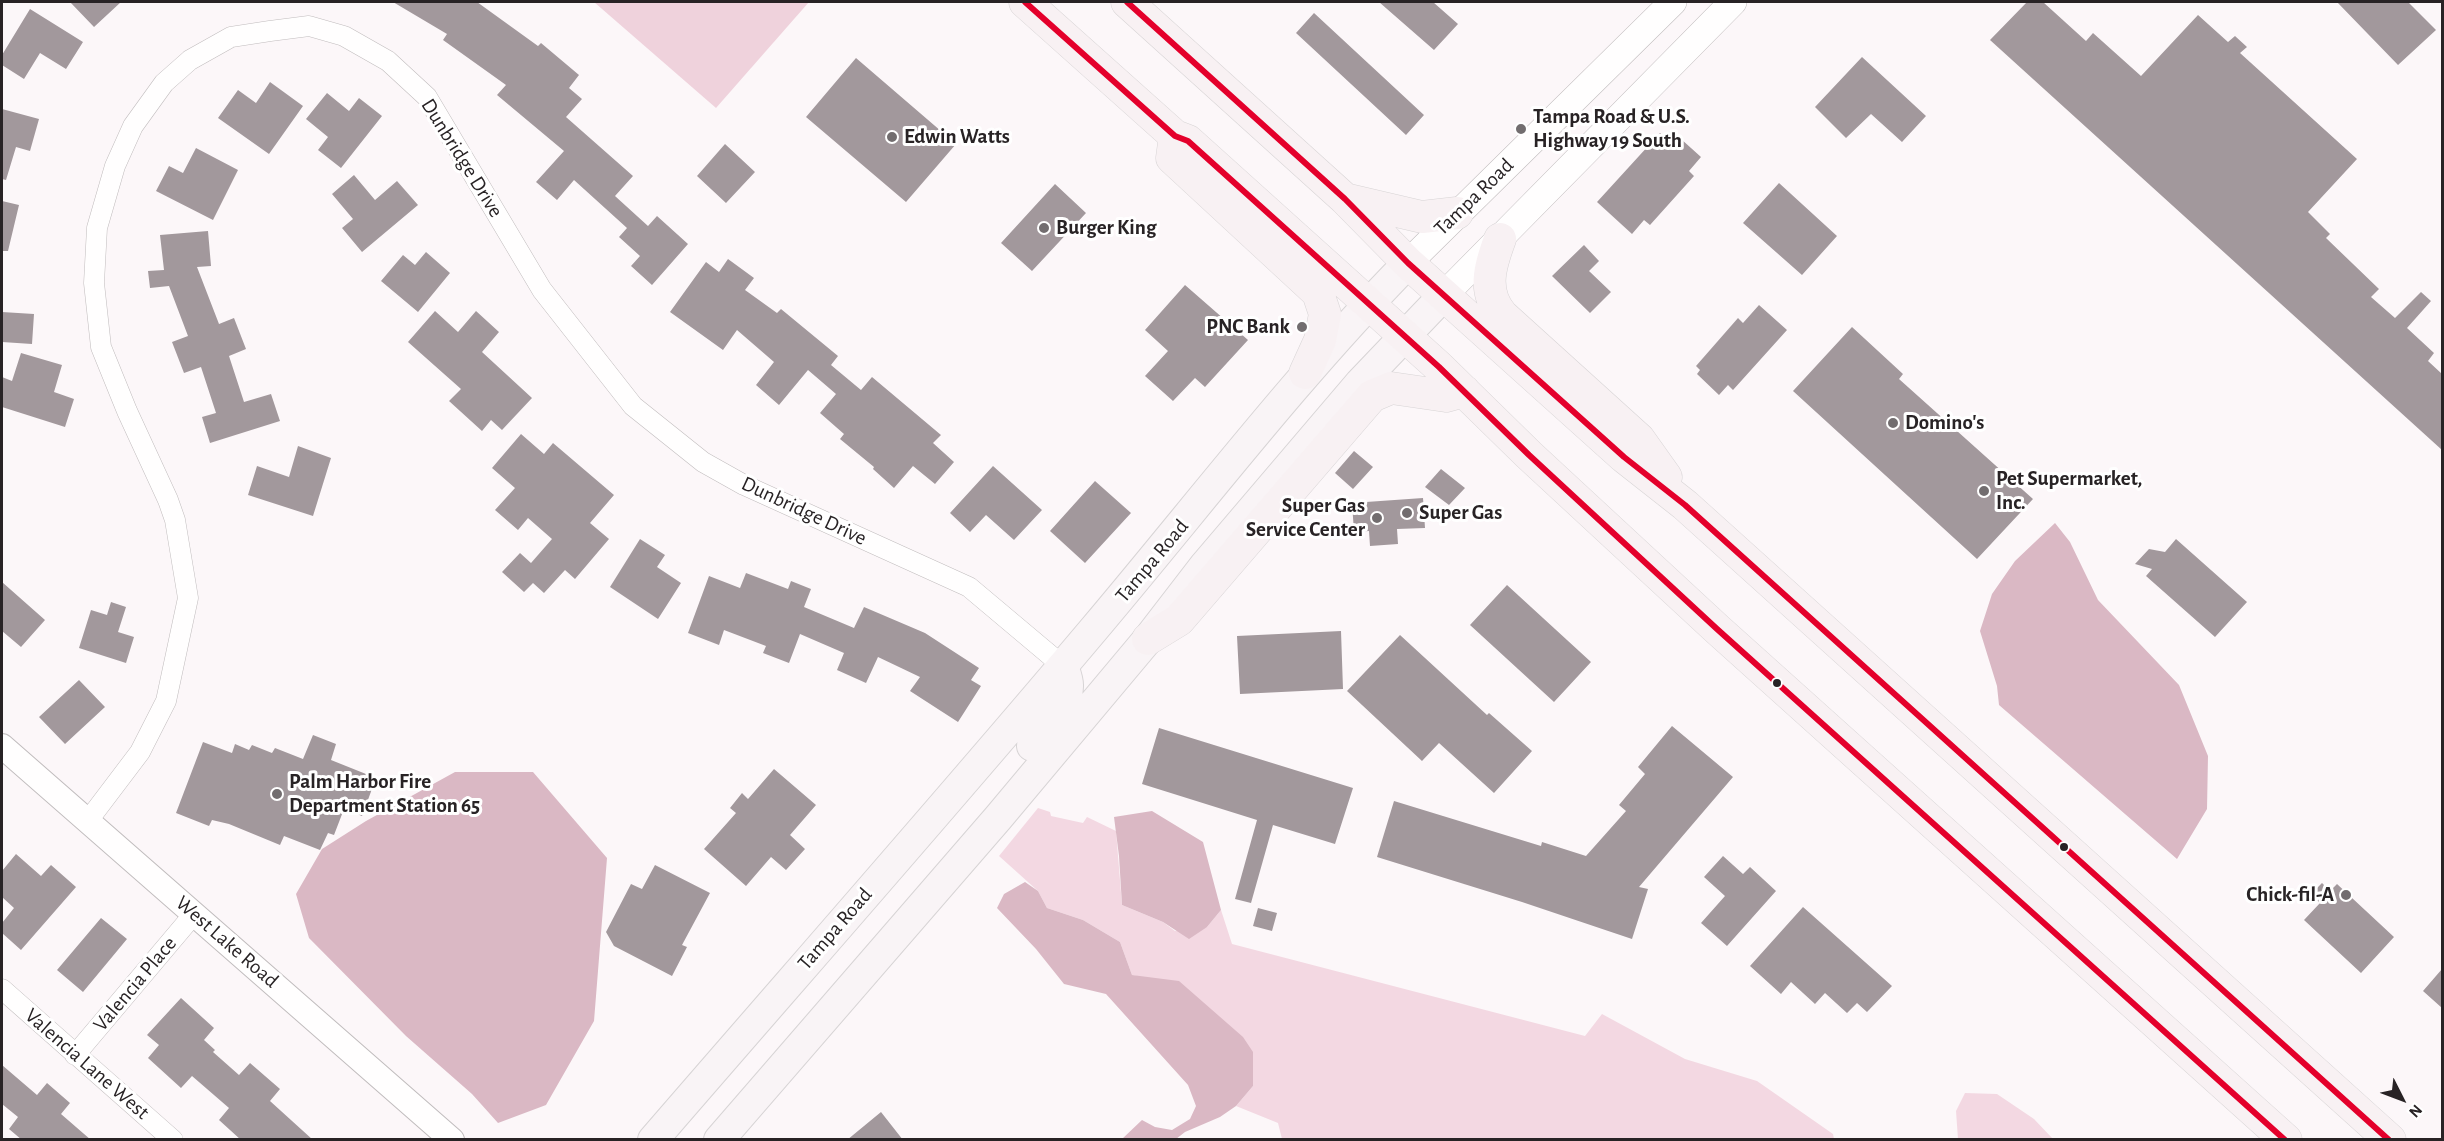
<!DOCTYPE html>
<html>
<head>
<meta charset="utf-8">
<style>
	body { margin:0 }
	#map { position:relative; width:2444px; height:1141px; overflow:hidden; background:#fcf7f9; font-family:"Alegreya Sans",sans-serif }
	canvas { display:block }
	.frame { position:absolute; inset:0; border:3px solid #282325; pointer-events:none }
	.north { position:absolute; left:2372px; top:1069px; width:60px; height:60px; -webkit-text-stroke:4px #fff; paint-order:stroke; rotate:132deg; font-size:16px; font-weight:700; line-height:24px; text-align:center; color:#282325 }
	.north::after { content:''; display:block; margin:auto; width:21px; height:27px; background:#282325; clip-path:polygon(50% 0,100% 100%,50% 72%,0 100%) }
</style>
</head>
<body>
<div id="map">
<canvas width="2444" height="1141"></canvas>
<div class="frame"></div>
<div class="north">N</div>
</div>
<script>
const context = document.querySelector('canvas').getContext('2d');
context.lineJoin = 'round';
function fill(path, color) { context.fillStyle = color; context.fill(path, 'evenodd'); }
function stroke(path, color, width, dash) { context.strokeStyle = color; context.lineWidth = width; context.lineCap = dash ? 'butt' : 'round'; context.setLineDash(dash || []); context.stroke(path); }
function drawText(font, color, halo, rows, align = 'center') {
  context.font = font + ' "Alegreya Sans",sans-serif'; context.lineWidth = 6; context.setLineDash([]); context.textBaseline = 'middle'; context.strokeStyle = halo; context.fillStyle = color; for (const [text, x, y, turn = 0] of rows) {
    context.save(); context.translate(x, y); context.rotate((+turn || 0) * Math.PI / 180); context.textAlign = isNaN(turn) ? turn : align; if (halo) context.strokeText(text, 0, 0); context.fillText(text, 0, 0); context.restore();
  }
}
fill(new Path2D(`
	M1038 808 1050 812 1051 816 1083 823 1087 817 1116 831 1122 905 1163 922 1175 931 1207 927 1221 910 1232 944 1585 1036 1602 1014 1685 1059 1757 1081 1833 1134 1834 1139H1282L1278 1123 1236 1106 1253 1086 1151 979 1132 975 1120 942 1083 920 1047 908 1038 891 999 856Z
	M1965 1093 1997 1094 2034 1119 2053 1139H1958L1956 1111Z`), '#f3d8e2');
fill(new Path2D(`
	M594 2H809L716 108Z`), '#efd2dc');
fill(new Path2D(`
	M2055 523 2070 542 2098 600 2179 685 2208 756 2207 809 2177 859 1999 705 1997 686 1980 631 1992 594 2015 561Z
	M455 772H533L607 858 594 1021 546 1105 498 1123 472 1094 406 1036 309 938 296 894 322 849 366 821Z
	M1152 811 1203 842 1221 910 1207 927 1189 939 1163 922 1122 905 1119 856 1114 817Z
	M1025 882 1038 891 1047 908 1083 920 1120 942 1132 975 1179 981 1243 1037 1253 1052V1086L1236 1106 1220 1117 1185 1132 1176 1139H1122L1142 1120 1155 1127 1172 1130 1190 1119 1196 1106 1188 1085 1106 994 1064 984 1036 949 997 908 1004 894Z`), '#dab8c4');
fill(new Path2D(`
	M70 2H121L94 27Z
	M393 2H477L538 46 541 43 579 75 569 88 582 99 566 117 633 176 615 196 648 226 657 216 688 244 652 285 631 266 640 256 619 237 627 228 574 180 557 200 536 182 564 151 497 95 506 85 443 40 447 34Z
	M1379 2H1433L1458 24 1434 50Z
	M2027 2H2043L2086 41 2093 33 2141 76 2198 15 2228 42 2235 36 2247 47 2240 53 2357 159 2308 212 2330 234 2326 238 2379 289 2371 297 2395 318 2421 292 2431 301 2407 328 2434 353 2428 361 2442 374V450L1990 40Z
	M2337 2H2408L2436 30 2398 65Z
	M30 9 83 42 66 69 40 53 24 79 2 65V55Z
	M1314 13 1424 115 1406 135 1296 33Z
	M1862 57 1926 116 1902 142 1871 114 1846 138 1815 107Z
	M856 58 956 144 906 202 806 117Z
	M270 82 303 106 269 154 218 118 238 90 256 103Z
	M327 93 349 111 359 98 382 116 341 168 318 150 328 137 306 119Z
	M2 109 39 119 30 151 16 147 6 180 2 179Z
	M1671 130 1701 157 1689 171 1694 176 1650 225 1644 220 1632 234 1597 202 1660 133 1665 137Z
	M725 144 755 172 726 203 697 176Z
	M196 148 238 170 213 220 156 191 169 166 183 173Z
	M354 175 375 200 397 181 418 205 362 252 342 228 353 219 332 194Z
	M1779 183 1837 236 1802 275 1743 223Z
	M1055 184 1086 213 1032 271 1001 243Z
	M2 201 19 205 8 251H2Z
	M208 231 211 266 197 267 219 324 234 318 246 349 229 356 244 402 271 394 280 421 210 443 202 417 216 413 201 367 184 373 172 342 188 336 169 286 150 288 148 271 164 270 160 235Z
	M1584 245 1599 261 1589 271 1611 292 1590 313 1552 276Z
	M426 252 450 273 418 312 381 281 403 255 415 265Z
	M728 259 754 278 745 290 777 313 781 309 838 356 831 365 861 390 872 377 941 435 933 443 954 462 935 484 913 466 894 488 873 469 874 467 840 439 844 434 820 413 836 394 808 370 779 405 756 385 774 362 737 330 723 350 670 312 706 262 719 272Z
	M1185 285 1248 340 1205 387 1195 378 1173 401 1145 376 1168 351 1145 330Z
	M1759 305 1787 330 1733 390 1728 385 1719 395 1697 374 1700 370 1696 366 1738 318 1743 323Z
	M435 311 458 332 476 311 499 332 482 352 532 398 502 430 491 420 482 431 449 401 461 389 408 342Z
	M2 312 34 314 32 344 2 342Z
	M1852 327 1903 374 1899 379 2033 499 1977 559 1793 391Z
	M21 353 62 365 54 392 74 399 65 427 2 407V377L12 381Z
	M521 434 544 454 553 443 614 495 590 523 609 539 575 579 565 570 544 593 533 583 524 592 502 572 520 553 531 563 552 539 528 518 518 530 495 510 515 488 492 468Z
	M298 446 331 458 313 516 248 495 257 466 289 477Z
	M1354 451 1373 467 1353 489 1335 473Z
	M993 466 1042 510 1014 540 986 515 970 532 950 513Z
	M1441 469 1465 488 1449 505 1425 487Z
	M1095 481 1131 513 1085 563 1050 531Z
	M1423 498 1425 528 1397 529 1398 544 1370 546 1369 531 1354 532 1352 503Z
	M640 539 665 555 657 567 681 583 658 619 610 587Z
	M2176 539 2247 602 2215 637 2146 576 2152 569 2135 564 2149 549 2165 552Z
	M746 573 788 589 791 581 811 589 804 607 854 628 864 607 925 633 979 668 971 680 981 686 958 722 910 691 920 677 878 657 866 683 837 670 844 653 800 634 789 663 763 653 766 646 724 630 719 645 688 633 709 576 740 588Z
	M2 582 45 620 21 647 2 631Z
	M1507 585 1591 662 1554 702 1470 625Z
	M111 602 126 607 118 632 134 637 126 663 79 648 91 610 107 615Z
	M1341 631 1343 689 1240 694 1237 636Z
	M1400 635 1487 715 1489 713 1532 751 1494 793 1439 743 1422 761 1347 691Z
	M79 680 105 707 65 744 39 717Z
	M1672 726 1733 777 1639 887 1648 889 1632 939 1522 902 1377 857 1394 801 1541 846 1542 842 1586 856 1626 811 1619 805 1645 774 1638 767Z
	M1159 728 1353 788 1335 844 1273 825 1251 903 1235 899 1257 820 1142 784Z
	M313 735 336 744 331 760 376 778 362 816 344 809 334 835 328 833 320 850 284 836 280 845 229 824 212 820 209 826 176 813 203 742 232 753 235 744 249 750 252 745 272 753 275 748 303 759Z
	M774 769 816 805 790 835 805 849 786 870 771 857 746 886 704 849 736 813 730 808 742 793 748 799Z
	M16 854 41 876 51 865 76 887 21 950 2 933V923L14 908 2 897V871Z
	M1723 856 1743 874 1750 867 1776 891 1727 946 1701 923 1725 896 1704 877Z
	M655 865 710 893 682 945 687 947 672 976 614 946 606 932 631 884 642 889Z
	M2322 883 2330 891 2337 884 2394 937 2361 973 2304 920 2320 903 2311 894Z
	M1803 907 1892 986 1867 1012 1857 1003 1847 1013 1825 993 1815 1004 1791 982 1781 994 1750 966Z
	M1258 908 1277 913 1272 931 1253 926Z
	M101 918 127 939 83 992 57 970Z
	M2442 969V1008L2423 991Z
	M181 998 214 1028 204 1040 215 1050 213 1052 239 1075 250 1063 280 1089 270 1101 313 1140H241L219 1120 229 1108 192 1076 181 1088 148 1058 159 1045 147 1035Z
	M2 1065 37 1095 47 1083 70 1103 61 1114 91 1140H22L9 1129 18 1117 2 1104Z
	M881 1112 903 1140H847Z`), '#a2989c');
const minor = new Path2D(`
	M87 822 140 752 166 701 188 598 175 520 168 500 127 411 101 347 94 283 97 228 115 166 133 126 164 83 190 60 231 37 270 31 309 26 344 36 388 61 427 97 542 290 633 406 703 462 744 485 969 587 1063 666
	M2 989 173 1140
	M75 1055 194 914`);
const tertiary = new Path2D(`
	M2 746 452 1140`);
const secondary = new Path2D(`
	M1408 263 1673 2
	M1444 295 1733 2`);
const primary = new Path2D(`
	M1032 746C1046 729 1069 708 1068 685 1068 679 1065 672 1063 666
	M653 1140C800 970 949 801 1094 629 1198 506 1295 378 1408 263
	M719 1140 998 818 1148 639 1205 565 1360 383 1444 295`);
const trunk = new Path2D(`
	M1025 2 1175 136 1188 141 1439 367 1529 455 1717 629 2286 1140
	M1127 2 1345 199 1408 263 1624 457 1685 505 2390 1140
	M1175 136 1172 158 1318 293 1325 314 1320 340 1305 373
	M1345 199 1422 217 1457 213
	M1500 239C1490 266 1482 291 1502 315L1639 439 1666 477
	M1148 639 1179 620 1372 396 1391 388 1446 396 1464 391`);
stroke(minor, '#c0bcbd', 21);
stroke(tertiary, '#c0bcbd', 26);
stroke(secondary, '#c0bcbd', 28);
stroke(primary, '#d7d4d5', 32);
stroke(trunk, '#d7d4d5', 33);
stroke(minor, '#fffefe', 20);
stroke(tertiary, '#fffefe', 24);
stroke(secondary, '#fffefe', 27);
stroke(primary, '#f9f4f6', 30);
stroke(trunk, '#f8f1f3', 32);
stroke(new Path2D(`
	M1025 2 1175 136 1188 141 1439 367 1529 455 1717 629 2285 1140
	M1127 2 1345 199 1408 263 1624 457 1685 505 2389 1140`), '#e4002b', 6);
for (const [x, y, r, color] of [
	[1521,129,6,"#726d6f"],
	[892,137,6,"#726d6f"],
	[1044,228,6,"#726d6f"],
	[1302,327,6,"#726d6f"],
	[1893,423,6,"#726d6f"],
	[1984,491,6,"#726d6f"],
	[1407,513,6,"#726d6f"],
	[1377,518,6,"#726d6f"],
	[1777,683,5,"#282325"],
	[277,794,6,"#726d6f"],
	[2064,847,5,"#282325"],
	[2346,895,6,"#726d6f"]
]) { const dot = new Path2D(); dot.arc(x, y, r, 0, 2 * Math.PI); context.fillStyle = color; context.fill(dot); stroke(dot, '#fff', 2); }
drawText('bold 21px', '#282325', '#fff', [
	["Tampa Road & U.S.",1533,117],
	["Highway 19 South",1533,141],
	["Edwin Watts",904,137],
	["Burger King",1056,228],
	["PNC Bank",1290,327,"right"],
	["Domino's",1905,423],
	["Pet Supermarket,",1996,479],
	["Inc.",1996,503],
	["Super Gas",1365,506,"right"],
	["Service Center",1365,530,"right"],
	["Super Gas",1419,513],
	["Palm Harbor Fire",289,782],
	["Department Station 65",289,806],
	["Chick-fil-A",2334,895,"right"]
], 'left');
drawText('21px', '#282325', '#fff', [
	["Dunbridge Drive",462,158,58],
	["Tampa Road",1474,197,-44],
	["Dunbridge Drive",804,511,25],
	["Tampa Road",1152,561,-50],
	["Tampa Road",835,929,-49],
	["West Lake Road",227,942,41],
	["Valencia Place",135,984,-50],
	["Valencia Lane West",87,1064,41]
]);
</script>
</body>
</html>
